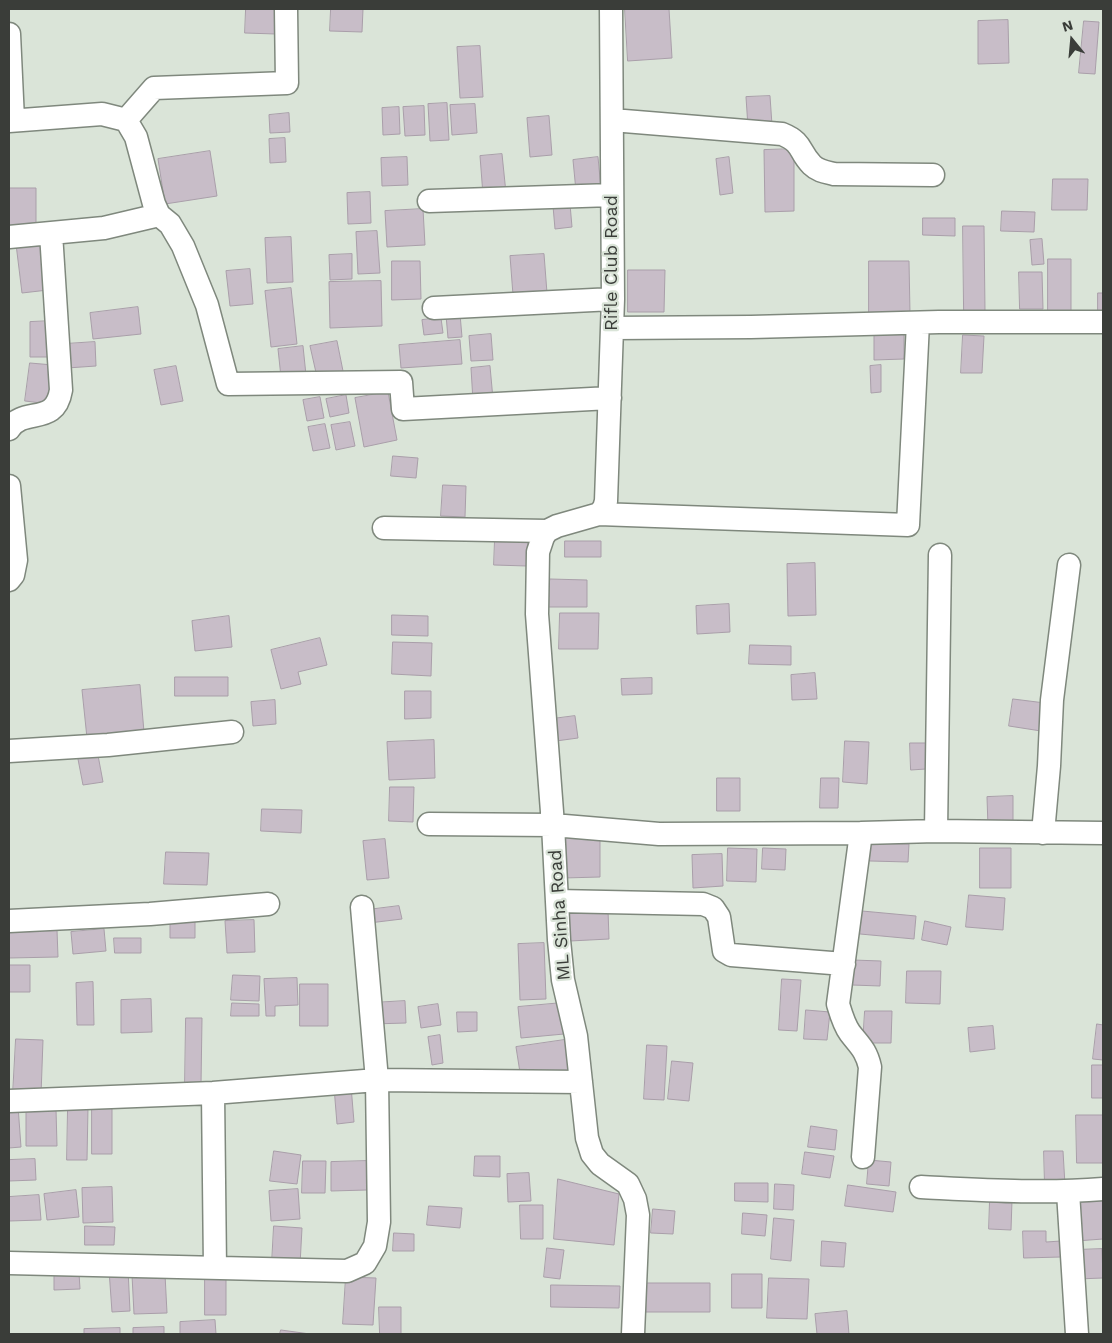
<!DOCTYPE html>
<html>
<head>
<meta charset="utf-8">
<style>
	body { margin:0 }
	#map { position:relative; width:1112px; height:1343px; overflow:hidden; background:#dae4d8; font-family:"Work Sans",sans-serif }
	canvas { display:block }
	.frame { position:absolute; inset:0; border:10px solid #3a3d39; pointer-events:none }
	.north { position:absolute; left:1047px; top:15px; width:50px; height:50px; -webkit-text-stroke:4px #dae4d8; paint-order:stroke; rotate:343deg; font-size:14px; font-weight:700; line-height:20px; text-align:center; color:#3a3d39 }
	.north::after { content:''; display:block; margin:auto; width:18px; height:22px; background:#3a3d39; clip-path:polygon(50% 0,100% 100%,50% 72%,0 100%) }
</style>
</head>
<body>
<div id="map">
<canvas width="1112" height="1343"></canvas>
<div class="frame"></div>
<div class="north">N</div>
</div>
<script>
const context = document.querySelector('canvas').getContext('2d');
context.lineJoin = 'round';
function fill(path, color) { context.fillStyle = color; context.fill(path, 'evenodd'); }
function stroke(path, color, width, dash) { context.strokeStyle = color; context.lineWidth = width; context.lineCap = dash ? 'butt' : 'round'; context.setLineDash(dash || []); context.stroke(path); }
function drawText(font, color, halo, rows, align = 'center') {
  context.font = font + ' "Work Sans",sans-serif'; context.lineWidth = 4.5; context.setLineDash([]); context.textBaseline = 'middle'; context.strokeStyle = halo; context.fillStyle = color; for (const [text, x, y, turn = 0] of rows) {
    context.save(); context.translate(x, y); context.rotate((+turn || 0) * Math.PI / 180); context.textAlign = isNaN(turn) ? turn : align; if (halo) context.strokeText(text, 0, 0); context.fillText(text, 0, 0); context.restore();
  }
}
const building = new Path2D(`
	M246 9H277L276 34 245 33Z
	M331 9H363L362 32 330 31Z
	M625 9H669L672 58 628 61Z
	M1008 20 1009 63 978 64V21Z
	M1084 21 1099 22 1095 74 1079 73Z
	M480 46 483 97 460 98 457 47Z
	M770 96 772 125 748 127 746 97Z
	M447 103 449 140 430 141 428 104Z
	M475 104 477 133 452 135 450 105Z
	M424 106 425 135 405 136 403 107Z
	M399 107 400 134 383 135 382 108Z
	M289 113 290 132 270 133 269 115Z
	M549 116 552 155 530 157 527 118Z
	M285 138 286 162 270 163 269 139Z
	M794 149V211L765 212 764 150Z
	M210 151 217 196 165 204 158 159Z
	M502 154 506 193 483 195 480 156Z
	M407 157 408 185 382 186 381 158Z
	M598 157 601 189 576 191 573 160Z
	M729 157 733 193 720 195 716 159Z
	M1053 179H1088L1087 210H1052Z
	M9 188H36V227H9Z
	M370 192 371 223 348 224 347 193Z
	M570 204 572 227 555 229 553 206Z
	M423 209 425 245 387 247 385 211Z
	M1002 211 1035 212 1034 232 1001 231Z
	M923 218H955V236L923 235Z
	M963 226H984L985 311H964Z
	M377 231 380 273 358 274 356 232Z
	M291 237 293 282 267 283 265 238Z
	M1042 239 1044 264 1032 265 1030 240Z
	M42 241 48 290 22 293 16 244Z
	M352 254V279L330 280 329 255Z
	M544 254 547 293 513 295 510 256Z
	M1048 259H1071V312H1048Z
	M392 261H420L421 299 392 300Z
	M869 261H909L910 314H869Z
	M250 269 253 304 230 306 226 271Z
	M628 270H665L664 312H628Z
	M1019 272H1042L1043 309H1020Z
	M381 281 382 326 330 328 329 282Z
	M291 288 297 344 271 347 265 291Z
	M1098 293H1103V316H1098Z
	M138 307 141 334 93 339 90 313Z
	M460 314 462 337 448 338 446 315Z
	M441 318 443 333 424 335 422 320Z
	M52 321V357H30V322Z
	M904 333V359L874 360V334Z
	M491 334 493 360 471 361 469 336Z
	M963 335 984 336 982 373H961Z
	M460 340 462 364 401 368 399 345Z
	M337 341 343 371 317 377 310 346Z
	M95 342 96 366 67 368 65 344Z
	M303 346 306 375 281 377 278 349Z
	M30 363 53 365 49 404 25 401Z
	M881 365V392L871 393 870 366Z
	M176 366 183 401 161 405 154 370Z
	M490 366 493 399 473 401 471 368Z
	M388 392 397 440 364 447 355 398Z
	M346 395 349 413 330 417 326 399Z
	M320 397 324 418 307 421 303 400Z
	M350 422 355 446 336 450 331 425Z
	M325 424 330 448 313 451 308 427Z
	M393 456 418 458 416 478 391 476Z
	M443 485 466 486 465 517 441 516Z
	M495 539 528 541 527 566 494 565Z
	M565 541H601V557H565Z
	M815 563 816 615 788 616 787 564Z
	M550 579 587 580V607H549Z
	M729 604 730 632 697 634 696 606Z
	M560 613H599L598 649H559Z
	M392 615 428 616V636L392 635Z
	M229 616 232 647 195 651 192 621Z
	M320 638 327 665 298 672 301 684 281 689 271 650Z
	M393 642 432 643 431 676 392 674Z
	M750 645 791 646V665L749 664Z
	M815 673 817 699 792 700 791 675Z
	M175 677H228V696H175Z
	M652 678V694L622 695 621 679Z
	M140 685 144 732 87 738 82 690Z
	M405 691H431V718L405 719Z
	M1013 699 1045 703 1041 731 1009 726Z
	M275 700 276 724 253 726 251 702Z
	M575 716 578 738 556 741 552 719Z
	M434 740 435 778 389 780 387 742Z
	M845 741 869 742 867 784 843 782Z
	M910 743H926V769L911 770Z
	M97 750 103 782 83 785 77 754Z
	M717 778H740V811H717Z
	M821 778H839L838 808H820Z
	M390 787H414L413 822 389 821Z
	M1013 796V826L988 827 987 797Z
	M262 809 302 810 301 833 261 831Z
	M564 837H600V877L564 878Z
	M385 839 389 878 367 880 363 841Z
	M871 843 909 844 908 862 870 861Z
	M728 848 757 849 756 882 727 881Z
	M763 848 786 849 785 870 762 869Z
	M980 848H1011V888H980Z
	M166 852 209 853 207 885 164 884Z
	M722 854 723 886 693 888 692 855Z
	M969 895 1005 898 1003 930 966 927Z
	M399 906 402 919 369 923 367 910Z
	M608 910 609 939 570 941 569 913Z
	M862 911 916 916 914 939 860 934Z
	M254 920 255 952 227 953 225 921Z
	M925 921 951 927 947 945 922 940Z
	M195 922V938H170V923Z
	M104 929 106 951 73 954 71 932Z
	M57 930 58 957 9 958V932Z
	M114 938H141V953H115Z
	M544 943 546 999 520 1000 518 944Z
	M853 960 881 961 880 986 852 985Z
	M9 965H30V992H9Z
	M907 971H941L940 1004 906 1003Z
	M233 975 260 976 259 1001 231 1000Z
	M297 978 298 1005 275 1006V1016H266L264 979Z
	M782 979 801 980 797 1031 779 1030Z
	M93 982 94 1025H77L76 983Z
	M300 984H328V1026H300Z
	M151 999 152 1032 121 1033V1000Z
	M405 1001 406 1023 372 1024V1003Z
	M232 1003 259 1004V1016H231Z
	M562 1003 564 1034 521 1038 518 1007Z
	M438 1004 441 1025 421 1028 418 1007Z
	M806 1010 830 1012 827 1040 804 1039Z
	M865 1011H892L891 1043H863Z
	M457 1012H477V1031L458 1032Z
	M186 1018H202L201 1085 185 1084Z
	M1097 1024 1103 1025V1060L1093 1059Z
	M993 1026 995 1049 970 1052 968 1028Z
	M440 1035 443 1063 432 1065 428 1037Z
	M16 1039 43 1040 41 1095 13 1094Z
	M571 1039 575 1072 521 1079 516 1047Z
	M647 1045 667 1046 664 1100 644 1099Z
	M672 1061 693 1063 689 1101 668 1099Z
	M1092 1065H1103V1098H1092Z
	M351 1086 354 1122 337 1124 334 1087Z
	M18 1106 21 1147 9 1148V1107Z
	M68 1107H88L87 1160H67Z
	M92 1107H112V1154H92Z
	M56 1109 57 1146H26V1110Z
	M1076 1115H1103V1163H1077Z
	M811 1126 837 1130 835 1150 808 1147Z
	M274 1151 301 1155 297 1184 270 1181Z
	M1044 1151H1063L1065 1185 1045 1186Z
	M805 1152 834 1156 830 1178 802 1174Z
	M475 1156H500V1177L474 1176Z
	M35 1159 36 1180 9 1181V1160Z
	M869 1160 891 1162 889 1186 867 1184Z
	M303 1161H326L325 1193H302Z
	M367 1161V1190L331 1191V1162Z
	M529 1173 531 1201 508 1202 507 1174Z
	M558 1179 619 1194 614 1245 554 1239Z
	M735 1183H768V1202L735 1201Z
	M775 1184 794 1185 793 1210 774 1209Z
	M848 1185 896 1192 893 1212 845 1206Z
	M112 1187 113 1222 83 1223 82 1188Z
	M298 1189 300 1219 271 1221 269 1191Z
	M76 1190 79 1217 47 1220 44 1194Z
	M39 1195 41 1220 9 1221V1197Z
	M1103 1195V1239L1076 1241 1072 1198Z
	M990 1200H1012L1011 1230 989 1229Z
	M520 1205H543V1239H521Z
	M429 1206 462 1208 460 1228 427 1225Z
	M653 1209 675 1211 673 1234 651 1233Z
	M743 1213 767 1215 765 1236 742 1234Z
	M774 1218 794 1220 791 1261 771 1259Z
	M85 1226 115 1227 114 1245H85Z
	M274 1226 302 1228 300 1265 272 1263Z
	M1023 1231H1046V1242L1061 1241V1257L1024 1258Z
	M394 1233 414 1234V1251H393Z
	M822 1241 846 1243 844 1267 821 1266Z
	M547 1248 564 1250 560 1279 544 1277Z
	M1102 1249 1103 1278 1077 1279 1076 1250Z
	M128 1269 130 1311 112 1312 109 1270Z
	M79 1273 80 1289 54 1290V1274Z
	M165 1274 167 1313 134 1314 132 1275Z
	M205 1274H226V1315H205Z
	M732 1274H762V1308H732Z
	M346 1277 376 1278 373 1325 343 1324Z
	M769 1278 809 1279 807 1319 767 1318Z
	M646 1283H710V1312H646Z
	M551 1285 620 1286 619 1308 551 1307Z
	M379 1307H401V1334H380Z
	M847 1311 849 1334H817L815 1314Z
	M215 1320 216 1334H180V1322Z
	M164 1327V1334H133V1328Z
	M120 1328V1334H84V1329Z
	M281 1330 310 1334H280Z`);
fill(building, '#c8bdc8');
stroke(building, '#a99ea9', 1);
const minor = new Path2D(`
	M9 34 13 120
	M126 120 154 88 287 83 286 9
	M612 120 782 134C804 143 798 151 812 165 818 171 826 172 834 174L933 175
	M9 121 102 114 126 120 136 137 154 204 159 215 170 224 183 246 207 305 228 384 401 382 403 409 610 398
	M429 201 612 195
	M9 237 104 228 159 215
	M434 308 613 299
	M613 328 751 327 939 322H1103
	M9 429C24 406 55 427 61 390L51 233
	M9 486 16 560 13 575 9 580
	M599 514 604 508 606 501 613 299 611 9
	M384 528 547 531
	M9 751 108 745 232 732
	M429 824 553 825 659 834 861 833 936 831 1103 833
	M936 831 940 555
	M861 833 838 1004C841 1014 844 1025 850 1033 860 1046 866 1050 870 1067L863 1157
	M1043 833 1049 766 1052 700 1069 565
	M557 901 703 904 713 908 719 917 724 951 731 955 844 964
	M9 921 150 914 268 904
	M213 1093 215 1268
	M9 1101 213 1093 377 1080 581 1082
	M921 1187C982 1190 1042 1194 1103 1189
	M1068 1192 1077 1334
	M9 1263 347 1271 365 1263 375 1246 379 1222 377 1080 362 907
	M633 1334 638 1215 635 1199 628 1184 600 1164 592 1154 587 1138 576 1036 563 980 559 940 553 825 537 614 538 552 543 537 547 531 557 526 599 514 908 525 918 323`);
stroke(minor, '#7f887d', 25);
stroke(minor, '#fff', 22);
drawText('18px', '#3a3d39', '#dae4d8', [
	["Rifle Club Road",612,263,-90],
	["ML Sinha Road",560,915,-94]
]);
</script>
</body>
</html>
